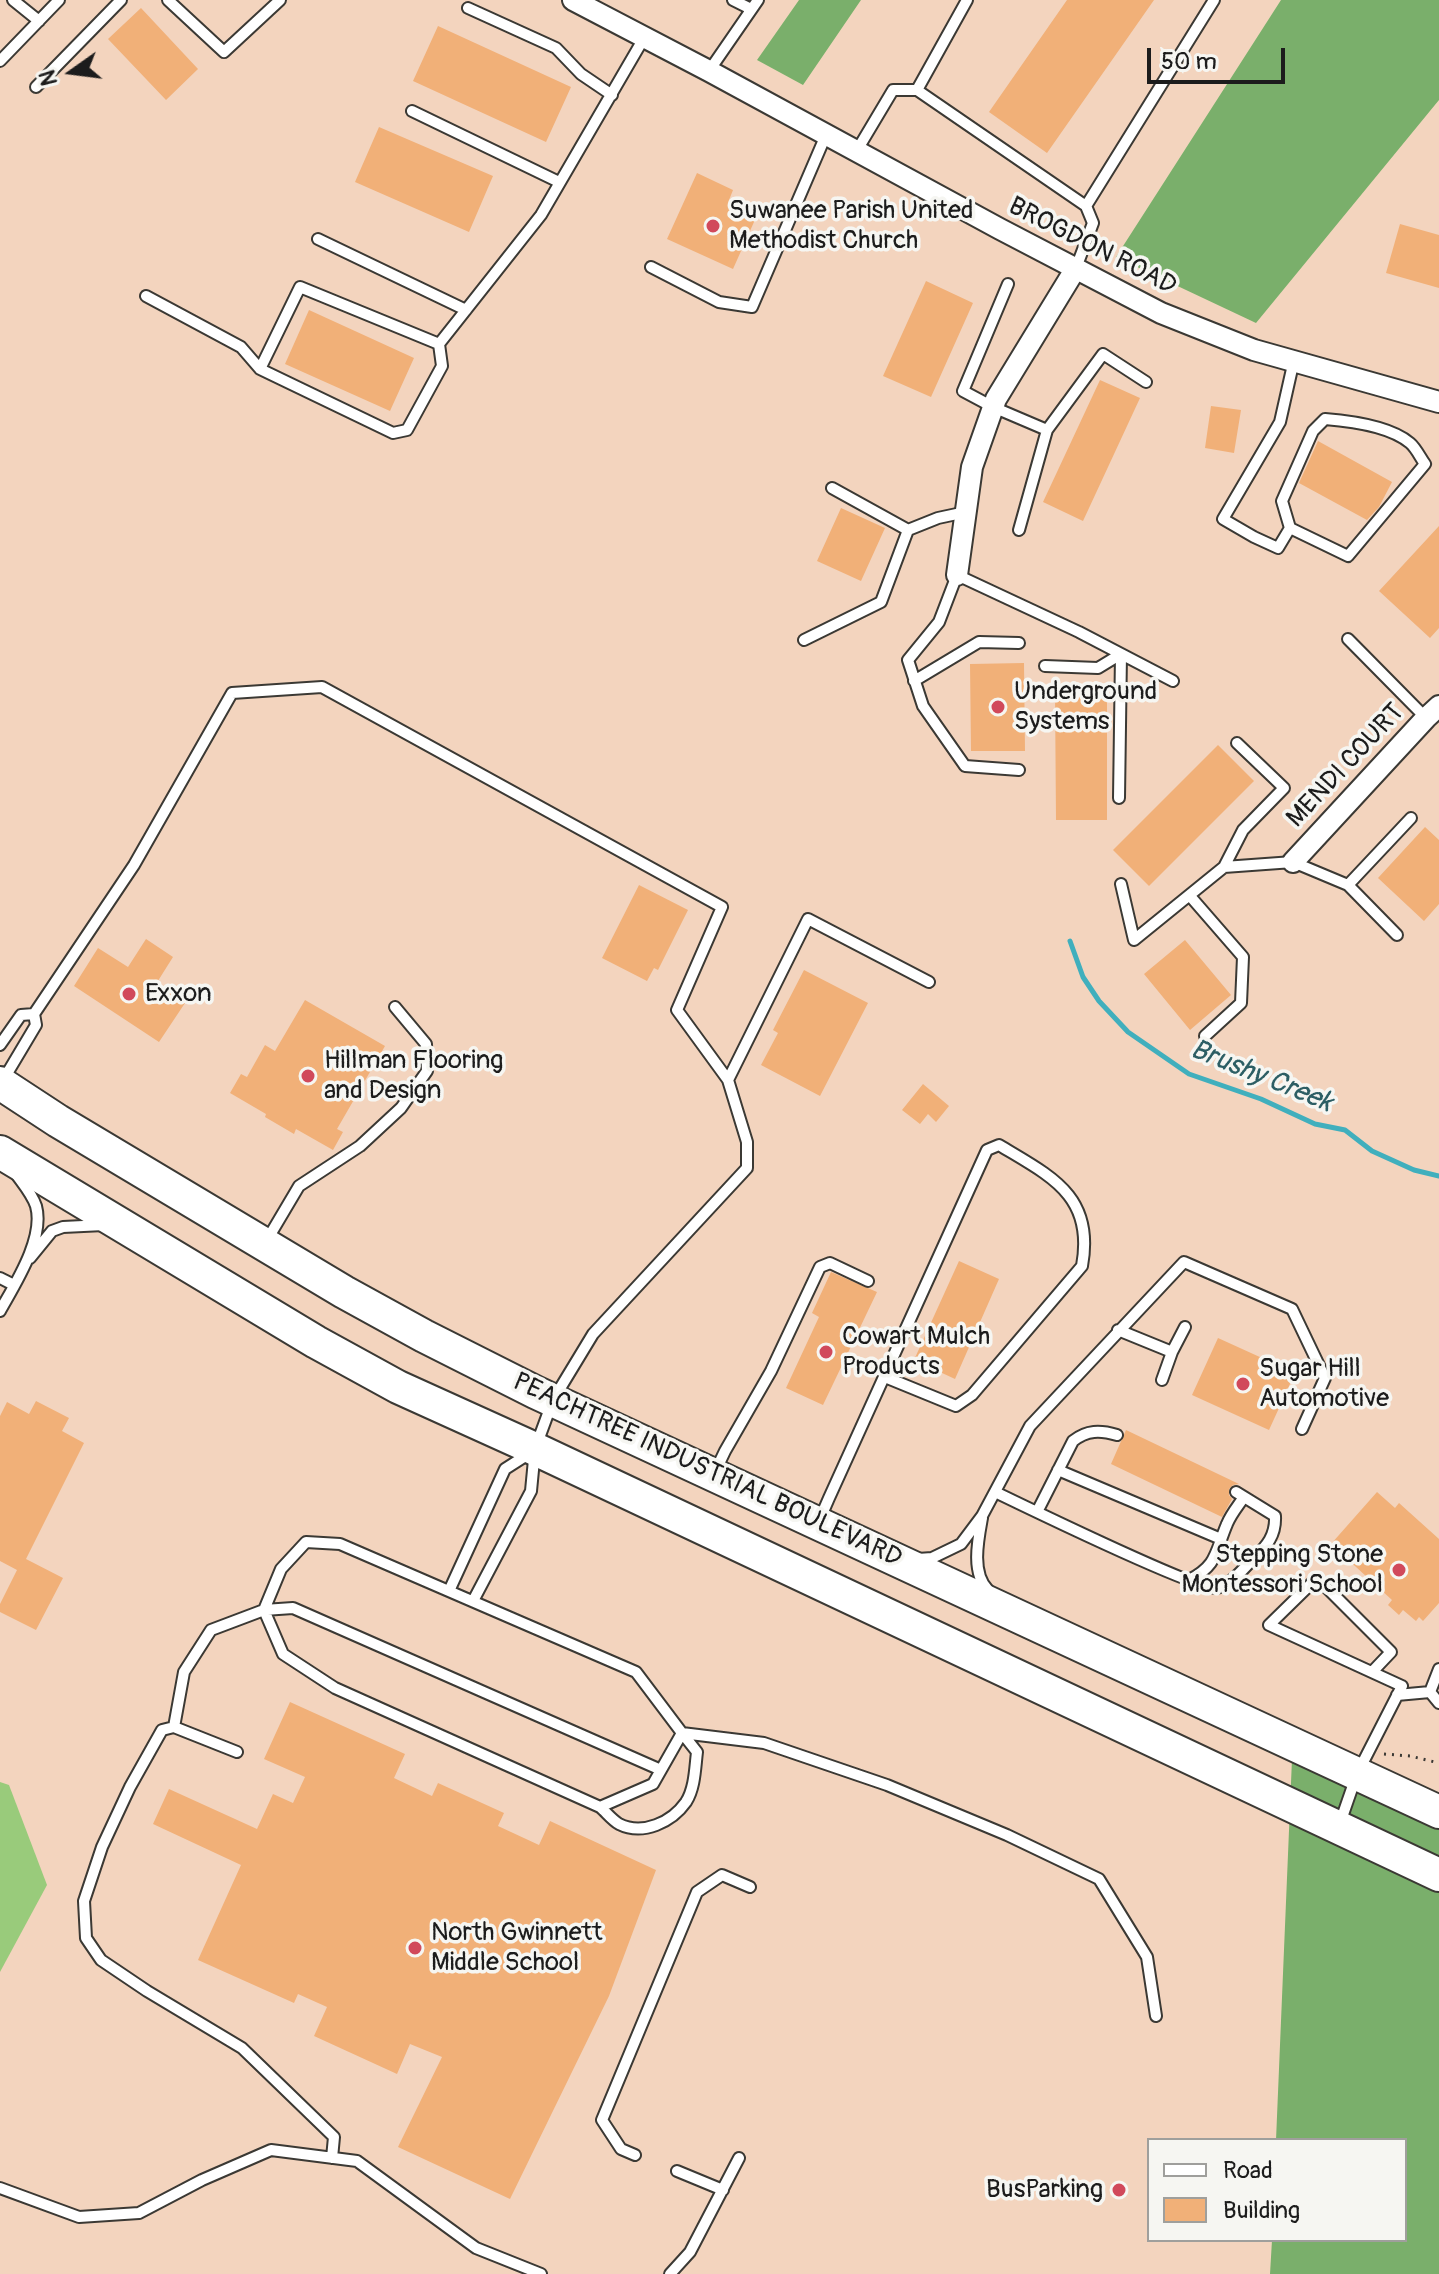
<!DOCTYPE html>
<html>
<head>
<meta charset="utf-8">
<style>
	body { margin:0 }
	#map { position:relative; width:1439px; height:2274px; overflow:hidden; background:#edddbc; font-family:Pangolin,sans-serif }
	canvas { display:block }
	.legend { position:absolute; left:1147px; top:2138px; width:260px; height:104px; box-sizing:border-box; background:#f6f6f2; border:2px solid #9f9f9c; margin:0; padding:10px 14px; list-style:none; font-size:24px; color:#1c1c1c }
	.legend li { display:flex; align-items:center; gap:16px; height:40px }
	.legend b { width:40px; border:2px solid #9f9f9c }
	.north { position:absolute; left:32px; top:32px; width:80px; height:80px; -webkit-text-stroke:6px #f6f6f2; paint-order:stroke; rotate:256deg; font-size:22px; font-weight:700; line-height:32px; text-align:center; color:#1c1c1c }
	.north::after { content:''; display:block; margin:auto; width:28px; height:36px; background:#1c1c1c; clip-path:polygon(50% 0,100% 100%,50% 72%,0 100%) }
	.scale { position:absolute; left:1147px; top:48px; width:138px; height:36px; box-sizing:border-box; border:4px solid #1c1c1c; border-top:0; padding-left:10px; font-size:24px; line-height:28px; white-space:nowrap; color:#1c1c1c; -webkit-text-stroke:6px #f6f6f2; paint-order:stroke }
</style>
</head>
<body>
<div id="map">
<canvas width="1439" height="2274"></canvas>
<ul class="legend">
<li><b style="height:10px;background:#fff"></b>Road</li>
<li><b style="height:22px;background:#f1b078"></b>Building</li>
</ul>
<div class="north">N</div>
<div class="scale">50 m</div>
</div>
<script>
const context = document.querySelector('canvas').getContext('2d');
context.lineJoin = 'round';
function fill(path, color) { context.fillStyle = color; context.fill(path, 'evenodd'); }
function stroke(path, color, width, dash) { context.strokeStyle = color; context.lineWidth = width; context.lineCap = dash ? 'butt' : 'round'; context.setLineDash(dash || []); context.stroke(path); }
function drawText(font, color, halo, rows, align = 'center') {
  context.font = font + ' Pangolin,sans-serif'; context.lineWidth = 7; context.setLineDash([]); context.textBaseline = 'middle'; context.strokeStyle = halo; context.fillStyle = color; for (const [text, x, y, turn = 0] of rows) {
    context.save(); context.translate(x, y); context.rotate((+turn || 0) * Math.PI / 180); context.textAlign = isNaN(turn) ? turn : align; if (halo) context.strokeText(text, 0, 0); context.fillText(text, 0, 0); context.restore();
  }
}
fill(new Path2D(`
	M0 0H799L757 60 803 85 861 0H1281L1116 257 1256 323 1439 100V1805L1293 1735 1276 2140H1149V2240H1272L1270 2274H0Z`), '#f3d4be');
fill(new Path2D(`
	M0 1782 9 1785 47 1885 0 1972Z`), '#99cb7b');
fill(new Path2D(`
	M799 0H861L803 85 757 60Z
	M1281 0H1439V100L1256 323 1116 257Z
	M1293 1735 1439 1805V2274H1270L1272 2240H1405V2140H1276Z`), '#7aaf6b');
stroke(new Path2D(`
	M1070 941 1083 977 1099 1001 1128 1032 1189 1074 1261 1099 1315 1124 1345 1130 1372 1151 1414 1170 1439 1176`), '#40afbd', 5);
fill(new Path2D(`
	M1067 0H1154L1047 153 989 112Z
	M141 8 198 69 166 100 108 39Z
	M438 26 571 87 546 142 413 81Z
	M379 127 493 176 469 232 355 182Z
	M697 173 733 190 729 200 758 213 733 269 667 239Z
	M1400 224 1439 235V288L1386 273Z
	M926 281 973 303 931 397 883 376Z
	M309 310 414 358 390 411 285 364Z
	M1100 380 1140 398 1083 521 1043 502Z
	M1211 406 1241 410 1234 453 1205 448Z
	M1318 441 1392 482 1379 507 1367 520 1299 483Z
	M841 508 885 528 861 581 817 561Z
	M1439 526V628L1430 638 1379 591Z
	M1024 663 1025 751H971L970 664Z
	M1055 692H1107V820H1056Z
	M1218 745 1254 781 1149 886 1113 850Z
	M1425 827 1439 840V904L1424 921 1378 878Z
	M639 885 688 910 658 970 654 968 647 981 602 958Z
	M146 939 173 957 156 984 185 1003 159 1042 74 986 98 948 128 967Z
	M1185 940 1231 995 1190 1030 1144 974Z
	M804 970 868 1003 820 1096 761 1065 778 1033 773 1030Z
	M305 1000 385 1046 337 1129 343 1132 333 1150 296 1129 294 1134 265 1117 266 1114 230 1093 241 1074 247 1077 265 1045 275 1051Z
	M923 1084 949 1106 936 1122 928 1114 920 1124 902 1110Z
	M959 1261 999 1279 955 1379 914 1360Z
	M831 1272 877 1292 823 1405 786 1388 819 1317 812 1313Z
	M1218 1338 1295 1373 1269 1430 1192 1395Z
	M36 1401 69 1418 62 1431 84 1443 26 1559 63 1578 36 1630 0 1612V1604L17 1570 0 1561V1416L7 1402 29 1414Z
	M1126 1430 1239 1484 1233 1485 1229 1489V1495L1232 1499 1222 1517 1111 1464Z
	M1377 1492 1395 1508 1399 1503 1439 1539V1603L1423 1621 1419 1617 1416 1621 1403 1610 1399 1615 1388 1605 1392 1600 1331 1544Z
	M290 1702 405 1754 394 1778 432 1796 438 1783 504 1813 498 1826 539 1845 550 1821 656 1870 609 1996 510 2199 398 2147 442 2057 410 2044 397 2074 314 2036 327 2007 298 1994 294 2003 198 1960 241 1865 153 1824 169 1789 257 1829 273 1794 293 1803 305 1777 264 1759Z`), '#f1b078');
const service = new Path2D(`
	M13 0 39 21
	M168 0 224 52 280 0
	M733 0 751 9
	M468 8 556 48 581 74 612 95
	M0 61 59 0
	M709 71 758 0
	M36 87 121 0
	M917 90 967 0
	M412 111 559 182
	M856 152 893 90H917L1086 206 1093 223 1076 268
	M1086 206 1214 0
	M318 239 466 310
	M651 267 719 302 752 307 826 135
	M1008 284 963 391 993 407 1047 430 1103 354 1146 382
	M146 296 241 347 260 369
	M439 344 300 287 260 369 393 433 407 430 442 366 439 344 541 215 644 38
	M832 488 908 530 938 518 966 512
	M1290 528 1282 501 1313 431 1325 419C1350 421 1390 426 1410 443 1416 448 1420 457 1425 464L1348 556 1290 528 1278 548 1254 537 1223 519 1280 422 1294 360
	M1019 530 1047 430
	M1348 639 1426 718
	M804 640 881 602 908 530
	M1045 666 1098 668 1121 654
	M914 681 979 642 1019 643
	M1019 770 965 766 923 706 908 660 939 622 957 575 1079 632 1173 681
	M1119 798 1121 654
	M1224 867 1243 830 1284 788 1237 743
	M1121 884 1134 940 1224 867 1293 862 1348 885 1397 935
	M1348 885 1411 818
	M1190 896 1243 957 1241 1003 1205 1036
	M34 1014 134 865 232 693 322 687 722 907 677 1010 728 1080
	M0 1045 21 1015 34 1014 36 1025 8 1072 0 1075
	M267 1240 299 1186 360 1146 401 1108 427 1071 426 1044 395 1007
	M30 1258 52 1231 63 1227 104 1225
	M0 1278 14 1285
	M0 1311C15 1284 45 1238 36 1206 32 1194 23 1184 16 1174
	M1118 1330 1172 1352
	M1162 1380 1172 1352 1185 1327
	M1058 1470 1221 1539
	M715 1472 725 1451 771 1371 820 1267 830 1263 868 1281
	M995 1492C1024 1506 1199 1591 1216 1588 1231 1585 1243 1569 1254 1558 1267 1546 1276 1535 1275 1516L1236 1492
	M1037 1512 1073 1441C1087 1430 1100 1430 1117 1435
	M982 1518C978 1540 971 1573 988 1590
	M819 1521 829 1498 987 1150 999 1145C1050 1176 1095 1195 1082 1266L972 1395 956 1406 885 1377
	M306 1542 340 1544 636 1672 682 1733 653 1784 600 1807 335 1688 283 1654 264 1610 281 1569Z
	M918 1559 932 1558 961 1544 982 1516 1030 1426 1184 1262 1292 1309 1325 1378 1302 1429
	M1189 1580C1218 1565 1215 1552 1227 1524 1231 1514 1238 1506 1244 1497
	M449 1591 505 1469 530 1453
	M473 1601 531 1491 535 1449 553 1400 593 1334 747 1168V1142L728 1080 808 919 929 982
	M1439 1669 1430 1692 1439 1703
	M1397 1695 1430 1692
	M174 1727 162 1730 130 1787 102 1847 84 1901 86 1938 101 1960 147 1991 242 2048 334 2137 332 2158
	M682 1733 764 1743 887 1785 1007 1835 1099 1879 1147 1957 1156 2016
	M237 1752 174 1727 184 1672 211 1630 264 1610 293 1608 661 1770
	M600 1807C606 1812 612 1820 619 1824 643 1836 672 1822 686 1802 695 1788 695 1768 697 1752L682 1733
	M1340 1823 1357 1774 1402 1686 1269 1625 1317 1578 1391 1652 1372 1672
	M635 2155 621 2149 602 2120 697 1892 722 1875 750 1887
	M677 2171 723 2190
	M0 2188 79 2217 139 2213 202 2180 271 2150 357 2161 476 2248 541 2274
	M670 2274 690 2252 739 2158`);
const minor = new Path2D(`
	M573 0 709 71 1000 229 1161 313 1254 350 1439 402
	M957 575 972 467 996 399 1076 268
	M1293 862 1426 718 1439 706`);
const trunk = new Path2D(`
	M0 1083 58 1121 344 1292 424 1336 535 1392 1439 1812
	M0 1152 316 1342 398 1387 535 1449 1439 1875`);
stroke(service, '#3b3934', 14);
stroke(minor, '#3b3934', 24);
stroke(trunk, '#3b3934', 36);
stroke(new Path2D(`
	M1384 1754 1410 1756 1439 1763`), '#3b3934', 3, [2, 6]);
stroke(service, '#fff', 10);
stroke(minor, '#fff', 20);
stroke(trunk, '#fff', 32);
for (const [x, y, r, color] of [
	[713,226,8,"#d1495b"],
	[998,707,8,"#d1495b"],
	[129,994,8,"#d1495b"],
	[308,1076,8,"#d1495b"],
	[826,1352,8,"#d1495b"],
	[1243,1384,8,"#d1495b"],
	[1399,1570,8,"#d1495b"],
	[415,1948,8,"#d1495b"],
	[1119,2190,8,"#d1495b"]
]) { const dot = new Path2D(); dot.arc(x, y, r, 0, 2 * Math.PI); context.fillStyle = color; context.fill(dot); stroke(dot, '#f6f6f2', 3); }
drawText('26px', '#1c1c1c', '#f6f6f2', [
	["Suwanee Parish United",729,211],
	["Methodist Church",729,241],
	["Underground",1014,692],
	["Systems",1014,722],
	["Exxon",145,994],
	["Hillman Flooring",324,1061],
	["and Design",324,1091],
	["Cowart Mulch",842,1337],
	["Products",842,1367],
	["Sugar Hill",1259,1369],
	["Automotive",1259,1399],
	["Stepping Stone",1383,1555,"right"],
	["Montessori School",1383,1585,"right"],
	["North Gwinnett",431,1933],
	["Middle School",431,1963],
	["BusParking",1103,2190,"right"]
], 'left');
drawText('26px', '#1c1c1c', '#f6f6f2', [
	["BROGDON ROAD",1092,247,27],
	["MENDI COURT",1346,766,-47],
	["PEACHTREE INDUSTRIAL BOULEVARD",707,1471,25]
]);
drawText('italic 28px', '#2c5e64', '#f6f6f2', [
	["Brushy Creek",1261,1077,22]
]);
</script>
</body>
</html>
